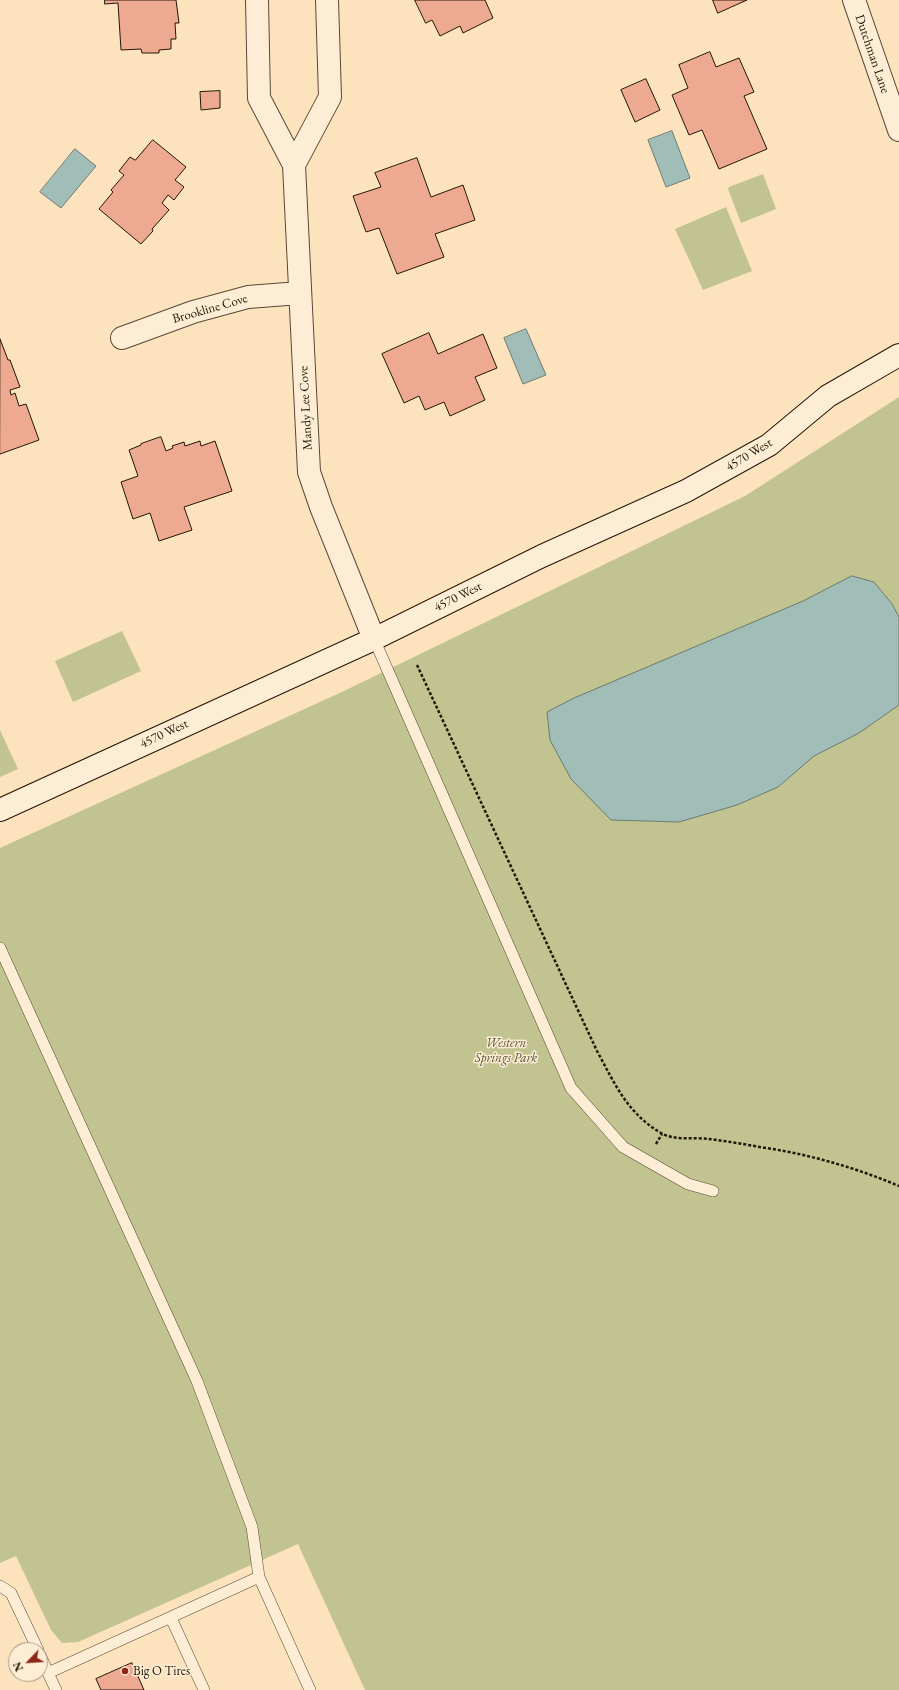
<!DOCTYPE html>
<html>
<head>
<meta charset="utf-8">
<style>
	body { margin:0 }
	#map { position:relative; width:899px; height:1690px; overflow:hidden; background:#fce3be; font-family:"EB Garamond",serif }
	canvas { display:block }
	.north { position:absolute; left:8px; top:1642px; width:40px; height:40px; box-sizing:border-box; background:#fdedd5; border:1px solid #a69783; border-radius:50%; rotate:245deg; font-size:11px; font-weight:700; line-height:16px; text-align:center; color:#241507 }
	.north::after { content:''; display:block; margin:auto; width:14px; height:18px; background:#8f2418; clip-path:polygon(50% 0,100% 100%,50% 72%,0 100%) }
</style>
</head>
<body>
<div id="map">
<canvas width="899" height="1690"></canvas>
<div class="north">N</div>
</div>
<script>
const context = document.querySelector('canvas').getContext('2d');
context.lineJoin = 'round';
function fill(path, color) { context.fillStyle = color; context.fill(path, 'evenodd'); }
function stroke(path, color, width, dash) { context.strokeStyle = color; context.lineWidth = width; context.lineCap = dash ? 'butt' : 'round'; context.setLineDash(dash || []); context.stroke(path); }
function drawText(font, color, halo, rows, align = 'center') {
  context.font = font + ' "EB Garamond",serif'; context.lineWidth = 3; context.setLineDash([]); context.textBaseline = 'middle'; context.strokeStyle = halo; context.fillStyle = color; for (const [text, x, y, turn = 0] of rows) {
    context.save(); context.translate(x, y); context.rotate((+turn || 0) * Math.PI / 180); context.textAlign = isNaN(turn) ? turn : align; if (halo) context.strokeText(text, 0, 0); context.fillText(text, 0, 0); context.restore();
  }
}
fill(new Path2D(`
	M763 174 776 209 741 223 728 189 729 187Z
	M726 207 752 271 703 290 675 229Z
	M899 397V1690H365L298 1544 78 1642 62 1643 51 1630 16 1556 0 1563V848L344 691 745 496Z
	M122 631 141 671 73 702 55 661Z
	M0 730 18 769 0 777Z`), '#c1c390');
const water = new Path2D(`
	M672 131 690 178 666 187 648 140Z
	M75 149 96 166 61 208 40 192Z
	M526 329 546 375 523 384 504 338Z
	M852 576 874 582 892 604 899 617V705L859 733 814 756 778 787 737 805 679 822 611 820 571 779 550 740 547 712 574 698 803 601Z`);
fill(water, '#a0bdb7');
stroke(water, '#6e7a71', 1);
const building = new Path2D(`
	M105 0H176L179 23H175L176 39H171V49L159 50V53H142L141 49 121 50 118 3 105 4Z
	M415 0H485L493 18 463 33 460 26 440 36 432 20 426 23Z
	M713 0H747L718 13Z
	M710 52 716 67 739 58 754 92 744 96 767 149 719 169 702 130 689 135 672 95 688 88 679 65Z
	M646 79 660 110 635 122 621 90Z
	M220 91V108L201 110 200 92Z
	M153 140 186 167 175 180 184 187 174 200 168 195 162 203 169 210 152 229 153 231 141 244 99 209 113 192 111 190 124 175 119 171 130 157 135 160Z
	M417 158 431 197 463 185 475 220 435 234 444 257 397 274 379 228 366 232 353 196 381 187 375 173Z
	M429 333 438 354 483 334 497 368 475 377 485 400 450 416 444 402 425 410 419 396 404 403 382 354Z
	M0 339 8 360H10L20 387 10 390 11 395 15 393 19 406 26 404 39 440 0 454Z
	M161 437 166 451 173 448 172 446 184 442 185 446 200 441 201 446 215 441 232 491 184 507 192 530 159 541 150 513 133 519 121 482 138 476 129 450 141 445V444Z
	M132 1663 144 1690H101L96 1679Z`);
fill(building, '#edaa90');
stroke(building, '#241507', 1);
const service = new Path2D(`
	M374 639 571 1088 623 1147 688 1184 713 1191
	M0 948 197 1381 252 1527 259 1577 310 1690
	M0 1586 11 1593 38 1650
	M171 1618 204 1690
	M40 1655 48 1673 259 1577
	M48 1673 56 1690`);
const minor = new Path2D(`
	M257 0 259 98 294 165 309 472 321 507 374 639
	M854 0 899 130
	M294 165 330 97 327 0
	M122 338 193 312 248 297 300 293`);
const secondary = new Path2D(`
	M0 810 374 639 542 556 686 491 769 445 828 396 899 355`);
stroke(service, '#5a4835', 12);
stroke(minor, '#5a4835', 24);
stroke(secondary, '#241507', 24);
stroke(new Path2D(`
	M417 665 597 1051C615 1084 627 1113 661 1133 674 1141 694 1137 709 1139 726 1141 743 1144 760 1147 808 1154 854 1167 899 1186
	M656 1144 662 1134`), '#241507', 2.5, [3, 2]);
stroke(service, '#fdedd5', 11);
stroke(minor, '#fdedd5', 22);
stroke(secondary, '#fdedd5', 22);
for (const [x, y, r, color] of [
	[125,1671,4,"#8f2418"]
]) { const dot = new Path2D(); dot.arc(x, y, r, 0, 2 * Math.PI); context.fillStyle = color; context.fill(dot); stroke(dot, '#fdedd5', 1.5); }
drawText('13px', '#241507', '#fdedd5', [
	["Dutchman Lane",872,54,71],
	["Brookline Cove",210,309,-16],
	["Mandy Lee Cove",306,408,-93],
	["4570 West",749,455,-31],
	["4570 West",458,597,-26],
	["4570 West",164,734,-25]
]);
drawText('italic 13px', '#5b5237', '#fdedd5', [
	["Western",506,1043],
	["Springs Park",506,1058]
]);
drawText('13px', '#241507', '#fdedd5', [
	["Big O Tires",133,1671]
], 'left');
</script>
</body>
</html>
